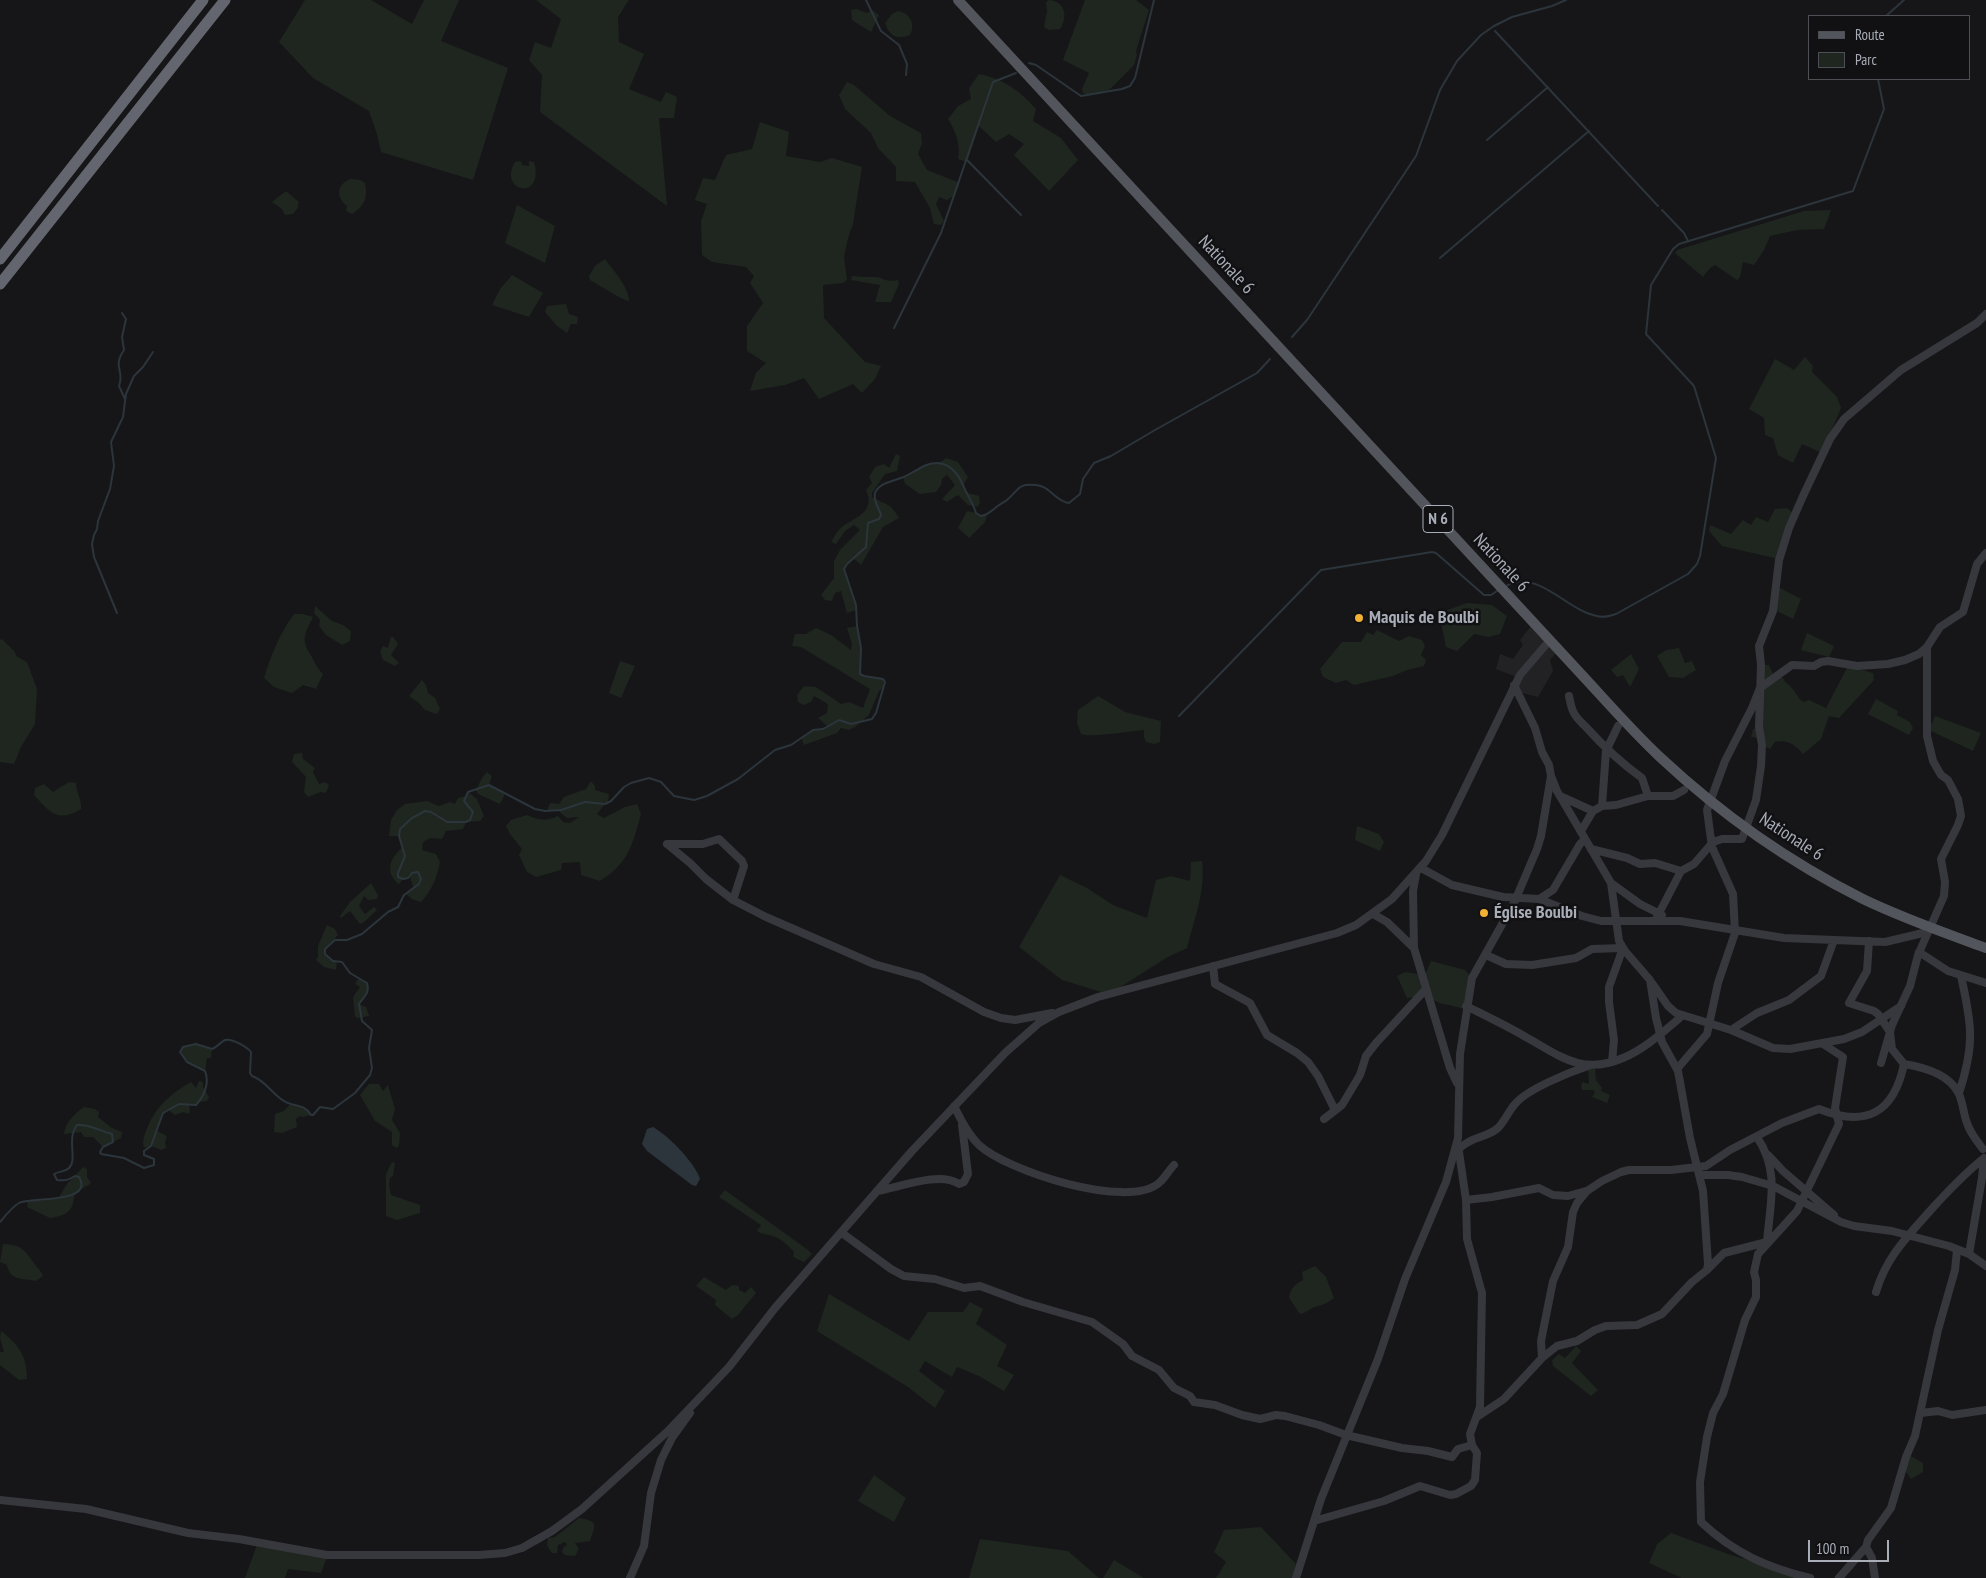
<!DOCTYPE html>
<html>
<head>
<meta charset="utf-8">
<style>
	body { margin:0 }
	#map { position:relative; width:1986px; height:1578px; overflow:hidden; background:#161618; font-family:"PT Sans Narrow",sans-serif }
	canvas { display:block }
	.legend { position:absolute; left:1808px; top:15px; width:162px; height:65px; box-sizing:border-box; background:#111113; border:1px solid #4d4f55; margin:0; padding:6px 9px; list-style:none; font-size:15px; color:#a8adb8 }
	.legend li { display:flex; align-items:center; gap:10px; height:25px }
	.legend b { width:25px; border:1px solid #4d4f55 }
	.scale { position:absolute; left:1808px; top:1540px; width:81px; height:22px; box-sizing:border-box; border:2px solid #a8adb8; border-top:0; padding-left:6px; font-size:15px; line-height:18px; white-space:nowrap; color:#a8adb8; -webkit-text-stroke:4px #111113; paint-order:stroke }
</style>
</head>
<body>
<div id="map">
<canvas width="1986" height="1578"></canvas>
<ul class="legend">
<li><b style="height:6px;background:#53555c"></b>Route</li>
<li><b style="height:14px;background:#1e261f"></b>Parc</li>
</ul>
<div class="scale">100 m</div>
</div>
<script>
const context = document.querySelector('canvas').getContext('2d');
context.lineJoin = 'round';
function fill(path, color) { context.fillStyle = color; context.fill(path, 'evenodd'); }
function stroke(path, color, width, dash) { context.strokeStyle = color; context.lineWidth = width; context.lineCap = dash ? 'butt' : 'round'; context.setLineDash(dash || []); context.stroke(path); }
function drawText(font, color, halo, rows, align = 'center') {
  context.font = font + ' "PT Sans Narrow",sans-serif'; context.lineWidth = 5; context.setLineDash([]); context.textBaseline = 'middle'; context.strokeStyle = halo; context.fillStyle = color; for (const [text, x, y, turn = 0] of rows) {
    context.save(); context.translate(x, y); context.rotate((+turn || 0) * Math.PI / 180); context.textAlign = isNaN(turn) ? turn : align; if (halo) context.strokeText(text, 0, 0); context.fillText(text, 0, 0); context.restore();
  }
}
fill(new Path2D(`
	M1531 626 1556 653 1550 660 1553 671 1538 697 1518 692 1515 687 1514 676 1496 669 1500 654 1513 659 1523 645 1520 640Z`), '#222225');
fill(new Path2D(`
	M305 0H371L412 24 424 0H459L441 41 508 68 473 180 381 152 377 134 369 111 313 78 279 42Z
	M536 0H629L618 17 619 42 644 54 629 89 661 102 666 92 677 97 674 118H659L667 206 540 112 542 75 529 60 535 42 551 48 561 19Z
	M1048 0C1066 1 1068 17 1060 29L1049 30 1044 27 1047 11 1046 3Z
	M1085 0H1136L1149 10 1136 51 1137 55 1134 65 1109 90 1088 95 1083 93 1082 89 1089 73 1063 60Z
	M856 9 867 13 872 10 879 15 871 32 852 20 851 10Z
	M898 11C910 13 916 24 910 35 897 40 890 37 885 23L892 14Z
	M979 74C1002 78 1020 91 1036 109L1033 121 1061 138 1078 160 1049 191 1014 155 1024 144 1009 134 996 142 979 126 967 162 958 159C961 147 956 131 948 119L958 106 971 99 969 88Z
	M847 82 854 85 890 116 921 133 922 143 918 154 927 170 960 183 955 195 947 200 939 197 936 204 944 221 941 225 934 224 930 208 915 182 896 181V167L878 148 871 133 845 109 839 95Z
	M760 122 789 132 786 156 820 162 832 158 862 167 853 224 848 238 844 257 847 280 843 283 823 285 824 318 865 362 881 366 875 379 862 393 853 384 819 399 804 378 785 385 750 391 756 373 766 363 747 351V326L763 303 750 283 754 276 746 267 712 262 702 255 701 221 707 204 695 200 703 178 715 180 726 155 752 149Z
	M521 161 522 165 529 166V161L534 162C545 203 497 191 515 162Z
	M351 179 360 180 365 183C368 197 365 206 352 214L346 211 347 206C335 197 337 183 351 179Z
	M286 191 299 202 297 209 293 214 285 215 282 209 272 202Z
	M517 205 555 226 545 263 505 243Z
	M1831 210 1824 229 1797 230 1770 236 1764 250 1754 265 1743 262 1740 277 1737 280 1715 265 1710 268 1703 277 1675 253 1677 250 1804 211Z
	M605 259C613 270 629 287 629 301 622 300 599 285 590 280L589 276 595 266Z
	M512 275 543 293 529 317 492 305 500 289Z
	M852 276C860 277 866 277 873 277 883 276 884 283 898 280L899 284 891 302H875L880 285 851 280Z
	M566 304 569 314 578 317 577 324H571L567 333 557 326 545 312 547 306Z
	M1805 357 1813 366 1812 372 1837 397 1841 408 1822 453 1802 444 1793 463 1778 455 1773 438 1765 435 1764 418 1749 409 1775 359 1794 370Z
	M896 454 900 456 897 471 885 474 872 493V497C887 506 889 501 899 518L883 527 861 565 853 558C848 563 844 567 845 574L856 605V610L847 613 841 591 835 593 832 601 825 600 821 595 834 578V561L840 550 860 530 854 525 845 531 836 544 831 542C834 538 836 532 840 529 852 517 877 514 866 490L872 483 869 477 875 467 884 464 889 468Z
	M946 458 958 462 968 477 963 486 968 493 979 496 980 502 978 507 968 505 958 495 947 502 942 499 955 485 947 475 942 479 941 485 936 492 920 494 905 484 903 477C912 474 918 468 926 465 934 462 940 464 946 458Z
	M1787 508 1794 514 1779 559 1722 546 1709 531 1710 525 1731 534 1743 520 1751 525 1756 517 1768 522 1775 509Z
	M967 511 976 513 981 516 987 515 985 522 969 538 958 528Z
	M1778 587 1801 599 1793 619 1775 610Z
	M1467 603 1492 605 1507 616 1500 634 1489 637 1474 634 1457 651 1446 647 1439 613Z
	M315 606 332 621 343 625 351 631 350 641 342 645 326 635 319 626 320 620 314 613Z
	M294 614H303L313 617C306 632 300 638 310 654 315 662 316 667 323 674L316 689 303 685 292 693 274 687 264 678C271 655 280 633 294 614Z
	M857 626 861 648 860 674 864 676 883 679 884 688 879 691 869 715 855 727 849 730 841 728 837 733 804 745 801 737 813 730 828 727 818 718 827 713 828 704 814 696 811 702 803 705 798 702 797 695 804 686 816 687 841 704 849 702 863 708 870 689 801 647 792 646 795 634H806L816 628 831 635 851 650 852 644 847 628Z
	M1377 630 1399 641 1409 636 1422 640 1425 646 1421 655 1426 660 1424 666 1407 670 1393 676 1354 685 1346 680 1336 683 1323 677 1320 669 1342 642H1361L1367 632 1373 635Z
	M1807 633 1834 646 1829 657 1801 650Z
	M391 637H393L398 644 391 655 399 663 395 666 383 660 380 651 383 646 388 648Z
	M2 639 15 652 16 656 27 662 37 689 35 724 21 747 14 764 0 762V640Z
	M1679 648 1685 663 1692 661 1696 670 1683 678 1669 677 1657 656 1666 650Z
	M1631 654 1639 669 1630 687 1623 675 1617 677 1611 670Z
	M620 661 635 666 621 698 609 693Z
	M1762 665H1769L1774 676 1783 678C1785 683 1789 684 1792 688 1797 693 1797 699 1804 702L1809 700 1826 708 1848 666 1873 673 1874 680 1839 718 1829 716 1821 739 1803 754C1796 745 1787 739 1775 742L1770 749 1766 747 1765 739 1751 737 1753 729 1758 728Z
	M422 680 426 685 428 693 435 698 440 709 437 714 425 710 419 703 409 696Z
	M1098 696 1125 712 1161 721 1160 742 1154 744 1146 742 1144 737V730C1128 731 1093 738 1081 734L1077 723 1078 710Z
	M1876 699 1898 711 1897 715 1910 722 1913 728 1909 735 1868 714Z
	M1935 716 1981 733 1973 751 1929 730Z
	M302 753 303 759 315 768 313 772 319 784 325 782 329 785 326 793 321 792 308 797 304 792 306 777 292 762 294 754Z
	M487 772 492 776 489 785 505 794 500 804 478 794 476 790 482 778Z
	M591 781 595 786V790L609 794 608 802 605 804 597 814 604 818 625 807 637 804 641 814C633 844 628 864 600 881L581 875 580 862 562 863 561 870 536 877 527 872 519 855 522 849 510 834 506 826 511 820 527 815C539 820 545 822 558 816L563 822 570 823 579 817 567 818 557 810 547 811 550 803 559 804 564 797 586 789Z
	M69 782 76 783C76 792 82 800 81 809 58 823 50 813 34 795L35 788 44 784 53 792Z
	M468 792 477 799 484 816 480 821 466 822 463 829 446 831 442 839 430 838 423 842 422 850 436 854 440 862C437 878 432 890 421 902L412 899 406 894 413 887 410 876 403 879 399 884C384 873 390 857 403 847L399 836H389L391 820 397 810 405 804 427 801 439 806 450 802 455 804 458 798 466 796Z
	M1357 826 1379 834 1384 842 1380 851 1355 840Z
	M1202 861C1206 890 1194 920 1187 948L1166 958 1119 988 1101 992 1062 980 1019 947 1060 875 1087 888 1113 905 1147 918 1156 880 1171 876 1190 881 1191 862Z
	M371 883 378 895 377 899 368 900 364 896 359 906 365 914 374 907 377 910 364 922 360 924 350 911 341 918 340 916 350 902Z
	M327 925 335 929 338 935 325 949V954L328 958 337 961 336 970 324 967 316 960 318 956V946Z
	M1431 961 1465 970 1472 978 1465 1009 1440 1003 1424 996 1407 998 1397 976 1405 972 1425 975Z
	M359 978 367 983C370 994 364 996 359 1004L366 1007 369 1016 357 1018 355 1016 353 997 360 987 355 984Z
	M196 1044 212 1049 211 1058H207L205 1071 187 1062 180 1052 183 1047Z
	M1595 1068 1596 1080 1602 1088 1601 1091 1610 1095 1607 1103 1592 1097 1595 1092 1593 1090H1582L1581 1085 1583 1082 1588 1084 1589 1082 1588 1069Z
	M199 1081 203 1082V1087L209 1097 207 1101 198 1102 196 1105 189 1104 190 1112 188 1114 183 1112 175 1115 168 1110 161 1117 157 1131 167 1136 165 1143 166 1148 161 1150 151 1146 147 1148 144 1147C142 1141 144 1137 146 1131 155 1107 170 1094 191 1082L196 1088Z
	M369 1084H379L383 1091 388 1085 395 1109 392 1120 400 1133 399 1146 396 1148 392 1145V1132L375 1121 360 1095Z
	M290 1104C299 1104 307 1107 311 1115L303 1117 300 1116 296 1119 297 1127 282 1133 274 1132 275 1114 284 1111Z
	M84 1107 95 1109 99 1112 98 1117 112 1128 122 1132 121 1138 103 1147 93 1137H84L81 1132 64 1134C65 1123 75 1113 84 1107Z
	M392 1162 395 1163 393 1176 390 1178 389 1185 391 1195 420 1205V1213L397 1220 386 1216V1174Z
	M83 1167 87 1169V1177L91 1183C87 1187 81 1188 77 1192 74 1195 74 1199 73 1204 69 1215 61 1216 50 1218L27 1207 28 1201H40L59 1197 67 1184Z
	M725 1190 808 1250 812 1254 804 1262 793 1257 794 1252C788 1245 781 1239 773 1236 767 1234 763 1235 757 1231L761 1225 719 1197Z
	M3 1244C21 1245 24 1249 34 1263 37 1268 41 1270 43 1276L36 1281C22 1278 10 1281 7 1265L0 1262Z
	M1315 1266 1326 1277 1334 1298C1326 1304 1324 1304 1315 1307 1309 1309 1307 1313 1300 1314L1289 1298C1290 1289 1295 1284 1303 1280L1302 1272Z
	M704 1277 726 1290 732 1285 739 1286V1290L745 1293 751 1287 756 1293 738 1315 732 1319 715 1305 716 1300 696 1286Z
	M829 1294 909 1341 928 1312H963L970 1302 983 1309 976 1324 1007 1345 997 1366 1014 1375 1004 1391 979 1376 957 1367 952 1377 925 1361 919 1371 945 1391 935 1408 908 1387 817 1331Z
	M1 1331C19 1345 27 1356 27 1379L19 1380 0 1365V1352H4L0 1338Z
	M1576 1346 1581 1351 1572 1363 1598 1390 1591 1396 1553 1366 1552 1360 1559 1354 1565 1358Z
	M1911 1456 1923 1463V1472L1911 1479 1904 1469 1905 1457Z
	M874 1475 906 1498 894 1522 858 1501Z
	M579 1518C598 1521 596 1524 590 1541L575 1543 579 1549 575 1556 565 1555 562 1552 563 1548 567 1545 565 1542 558 1545 557 1553H552L547 1546 548 1538 555 1537Z
	M1261 1527 1296 1564 1293 1578H1216L1226 1562 1214 1552 1224 1530Z
	M1671 1533 1731 1555 1807 1578H1682L1649 1563 1657 1544Z
	M980 1539 1068 1551 1099 1578H969Z
	M257 1545 327 1557 321 1573 288 1569 285 1578H245Z
	M1114 1560 1144 1578H1103Z`), '#1e261f');
fill(new Path2D(`
	M653 1127C668 1135 695 1163 700 1179L696 1186 692 1185 647 1151 642 1144 647 1129Z`), '#2c353c');
stroke(new Path2D(`
	M866 0 881 31 899 45 907 64 906 75
	M1886 16 1904 0
	M1495 31 1658 206
	M1029 63 1036 65 1081 96 1122 89 1130 86 1135 78 1154 0
	M1487 140 1548 87
	M967 160 1021 215
	M1662 210 1684 233 1688 241
	M1440 258 1589 131
	M122 313 126 319 122 337 124 350C112 367 125 371 119 386L125 399
	M894 328 941 233 993 82 1016 73
	M1292 337 1307 320 1416 156 1440 90 1457 61 1481 35 1494 26 1512 17 1552 6 1566 0
	M1506 586C1538 568 1567 611 1597 616 1604 618 1609 616 1616 614L1688 574 1697 564 1700 556 1716 458 1694 386 1646 334 1651 285 1673 249 1679 244 1853 191 1884 109 1878 79
	M117 613 94 557 92 544 94 535 97 529 98 521 110 489 114 466 111 442 123 417 126 394 134 376 143 367 153 352
	M1179 716 1321 570 1432 552 1436 553 1484 595H1491L1497 591
	M0 1222C5 1216 12 1207 19 1203 30 1197 95 1204 79 1177L75 1176C69 1180 65 1181 57 1180L54 1174C59 1171 65 1172 69 1168 78 1160 66 1139 77 1125 91 1124 99 1131 112 1134L113 1142 103 1147 100 1152 101 1154 124 1158 144 1168 154 1165V1159L144 1155V1151L151 1146 163 1113 179 1104 196 1105C204 1096 210 1083 205 1071L187 1062 180 1052 183 1047 196 1044 212 1049C217 1047 221 1042 225 1040 232 1038 247 1047 251 1052L250 1073 252 1076C265 1080 272 1094 284 1101 293 1107 304 1103 311 1115H313L320 1107 333 1109 355 1093 370 1075 372 1068 369 1048 372 1030 362 1021 359 1004C364 996 370 994 367 983L350 973 342 962 333 961 325 954V949L335 940H347L362 934 388 912 398 907 404 895 419 884 421 879 418 872 412 873 408 878 403 879 398 877V873L405 856 399 836 400 829 412 818 425 811 431 812 447 822H466L470 820 473 812 464 801 468 792 489 785 535 809 545 811 561 810 585 802 605 804 611 801 624 787 631 783 649 778 661 782 674 796 694 800 707 796 738 779 775 750 791 745 813 730 823 729 839 720 851 724 872 719 876 713 885 682 883 679 864 676 860 674 861 648 857 626 856 605 844 569 847 564 866 547 868 523 879 519 881 515C879 508 873 501 875 493 879 483 891 482 901 478 909 475 916 470 924 466 943 457 956 469 963 485 967 495 973 503 976 513L981 516C987 515 989 513 994 509 998 505 1003 503 1007 500 1019 490 1017 483 1036 485 1050 486 1056 502 1069 503L1080 494 1083 479 1094 463 1111 456 1155 430 1257 373 1270 359`), '#2c353c', 2);
stroke(new Path2D(`
	M1569 696C1570 701 1571 707 1573 711 1575 717 1581 722 1585 726 1603 746 1621 763 1642 778L1648 796
	M1560 796 1593 811 1602 806 1616 805 1648 796H1673L1684 790
	M1602 806 1606 751 1618 726
	M1581 831 1593 811
	M667 844 690 863 706 879 733 900 766 917 874 964 921 977 984 1012 1001 1018 1015 1020 1052 1013
	M667 844H703L719 839 742 861 744 866 733 900
	M1591 849 1627 858 1640 864 1655 863 1681 871
	M1421 868 1452 885 1503 897 1539 899 1582 916 1601 921H1680L1784 938 1885 942 1927 932
	M1416 874 1413 891 1414 948 1450 1068 1457 1083
	M1611 883 1640 904 1662 915
	M1539 899 1553 890 1580 844 1585 839
	M1373 914 1387 922 1414 948
	M1655 921 1681 871 1694 864 1713 842 1722 839H1742L1756 800 1761 766 1762 745 1759 727 1761 665 1759 646 1773 611 1779 560 1789 528 1803 496 1830 439 1844 419 1901 370 1977 323 1986 314
	M1869 941 1867 971 1849 1003 1874 1011 1878 1014 1890 1032 1892 1049 1904 1064C1923 1067 1948 1074 1958 1092 1963 1101 1963 1113 1967 1123 1970 1133 1977 1141 1983 1149
	M1919 952 1948 971 1986 983
	M1486 955 1506 964 1532 965 1576 958 1592 949 1623 948 1609 987V1002L1614 1040 1612 1062
	M1213 966 1215 984 1250 1003 1267 1035 1297 1053 1308 1062 1318 1076 1335 1110
	M1652 983 1668 1006 1676 1013 1731 1030 1773 1048 1790 1049 1844 1039 1862 1032 1901 1006
	M1466 1006C1486 1016 1505 1025 1524 1036 1559 1055 1581 1076 1623 1058 1645 1049 1664 1031 1682 1016
	M1731 1030 1757 1013 1789 1000 1821 976 1834 940
	M1881 1063 1892 1025 1910 986 1918 955 1944 896 1945 882 1941 859 1958 825 1961 816 1958 799 1948 780 1941 775 1933 761 1927 736V647
	M1677 1069 1707 1034 1718 983 1735 933 1733 894 1712 847 1707 810 1725 761 1752 708 1760 688 1792 665 1814 666 1821 662 1828 661 1857 666 1888 664 1905 660 1919 654 1927 647 1940 627 1963 612 1977 564 1986 553
	M1959 1093C1975 1045 1972 1025 1961 976
	M954 1106C961 1120 968 1134 979 1145 1007 1171 1127 1210 1159 1183 1165 1178 1169 1170 1174 1165
	M1324 1119 1342 1105 1360 1075 1366 1056 1376 1043 1426 989
	M1458 1150C1469 1137 1487 1138 1498 1128 1505 1121 1509 1110 1516 1103 1528 1089 1570 1072 1588 1066
	M1768 1155 1783 1171 1834 1215
	M1699 1175H1728L1742 1177 1773 1186 1841 1222 1854 1226 1892 1231 1949 1246 1969 1254 1986 1266
	M877 1191C900 1187 940 1171 959 1184L964 1182 968 1174 962 1125
	M1466 1200 1492 1197 1539 1188 1553 1195 1568 1196 1586 1191
	M842 1233 891 1269 904 1276 935 1279 964 1288 980 1286 1023 1302 1092 1322 1123 1344 1132 1356 1159 1370 1174 1388 1190 1396 1194 1402 1215 1405 1242 1415 1260 1419 1276 1415 1285 1416 1319 1425 1346 1435 1402 1448 1428 1451 1452 1457 1458 1449 1472 1445
	M1707 1270 1724 1253 1767 1242C1770 1203 1780 1171 1757 1137
	M1876 1292C1886 1258 1906 1238 1929 1212 1946 1193 1963 1175 1984 1158L1982 1178 1969 1254
	M1542 1358 1557 1346 1577 1341 1595 1330 1606 1326 1637 1325 1662 1314 1692 1282 1707 1270 1708 1264 1703 1191 1690 1138 1678 1071 1662 1042 1656 1018 1650 980 1625 951 1619 941 1611 883 1557 791 1551 776
	M1921 1413 1938 1411 1952 1415 1986 1410
	M1477 1417 1504 1399 1542 1358 1541 1341 1553 1281 1568 1247 1573 1212 1577 1203 1587 1191 1602 1181 1621 1172 1629 1170H1671L1706 1166 1730 1150 1782 1123 1819 1109C1866 1128 1894 1113 1904 1064
	M0 1500 86 1509 188 1533 239 1539 327 1555H478L505 1553 522 1548 552 1531 582 1509 668 1431 729 1367 775 1308 912 1151 1005 1053 1039 1023 1059 1012 1098 997 1337 933 1356 925 1392 899 1426 861 1442 835 1520 675 1550 640
	M1314 1521 1384 1501 1420 1486 1450 1495 1456 1494 1471 1486 1475 1480 1477 1453 1472 1445 1470 1434 1480 1407 1482 1293 1467 1239 1466 1200 1458 1145
	M630 1578 644 1546 651 1493 661 1460 672 1438 690 1413
	M1296 1578 1321 1499 1378 1359 1405 1279 1446 1182 1458 1138 1460 1054 1472 978 1514 903 1537 849 1541 836 1551 776 1549 765 1542 752 1535 728 1514 685
	M1810 1578C1766 1567 1734 1553 1701 1522L1700 1482 1707 1437 1713 1413 1723 1394 1745 1320 1756 1297V1280L1754 1272 1758 1254 1797 1211 1839 1124 1835 1108 1843 1057 1823 1044
	M1839 1578 1866 1547
	M1875 1578 1872 1558 1866 1547 1868 1540 1891 1508 1906 1457 1915 1436 1938 1330 1955 1270 1957 1250`), '#37383d', 8);
stroke(new Path2D(`
	M958 0 1582 675C1608 703 1633 732 1661 758 1721 814 1789 862 1863 899 1902 918 1945 933 1986 948`), '#53555c', 10);
stroke(new Path2D(`
	M0 259 203 0
	M0 284 225 0`), '#63666e', 11);
for (const [x, y, r, color] of [
	[1359,618,5,"#f2b134"],
	[1484,913,5,"#f2b134"]
]) { const dot = new Path2D(); dot.arc(x, y, r, 0, 2 * Math.PI); context.fillStyle = color; context.fill(dot); stroke(dot, '#111113', 2); }
for (const [x, y, w] of [
	[1438,519,30]
]) { const box = new Path2D(); box.roundRect(x - w / 2, y - 13.5, w, 27, 4); context.fillStyle = '#111113'; context.fill(box); stroke(box, '#a8adb8', 1); }
drawText('bold 16px', '#a8adb8', null, [
	["N 6",1438,519]
]);
drawText('18px', '#a8adb8', '#111113', [
	["Nationale 6",1226,265,47],
	["Nationale 6",1501,563,47],
	["Nationale 6",1791,837,33]
]);
drawText('bold 18px', '#a8adb8', '#111113', [
	["Maquis de Boulbi",1369,618],
	["Église Boulbi",1494,913]
], 'left');
</script>
</body>
</html>
